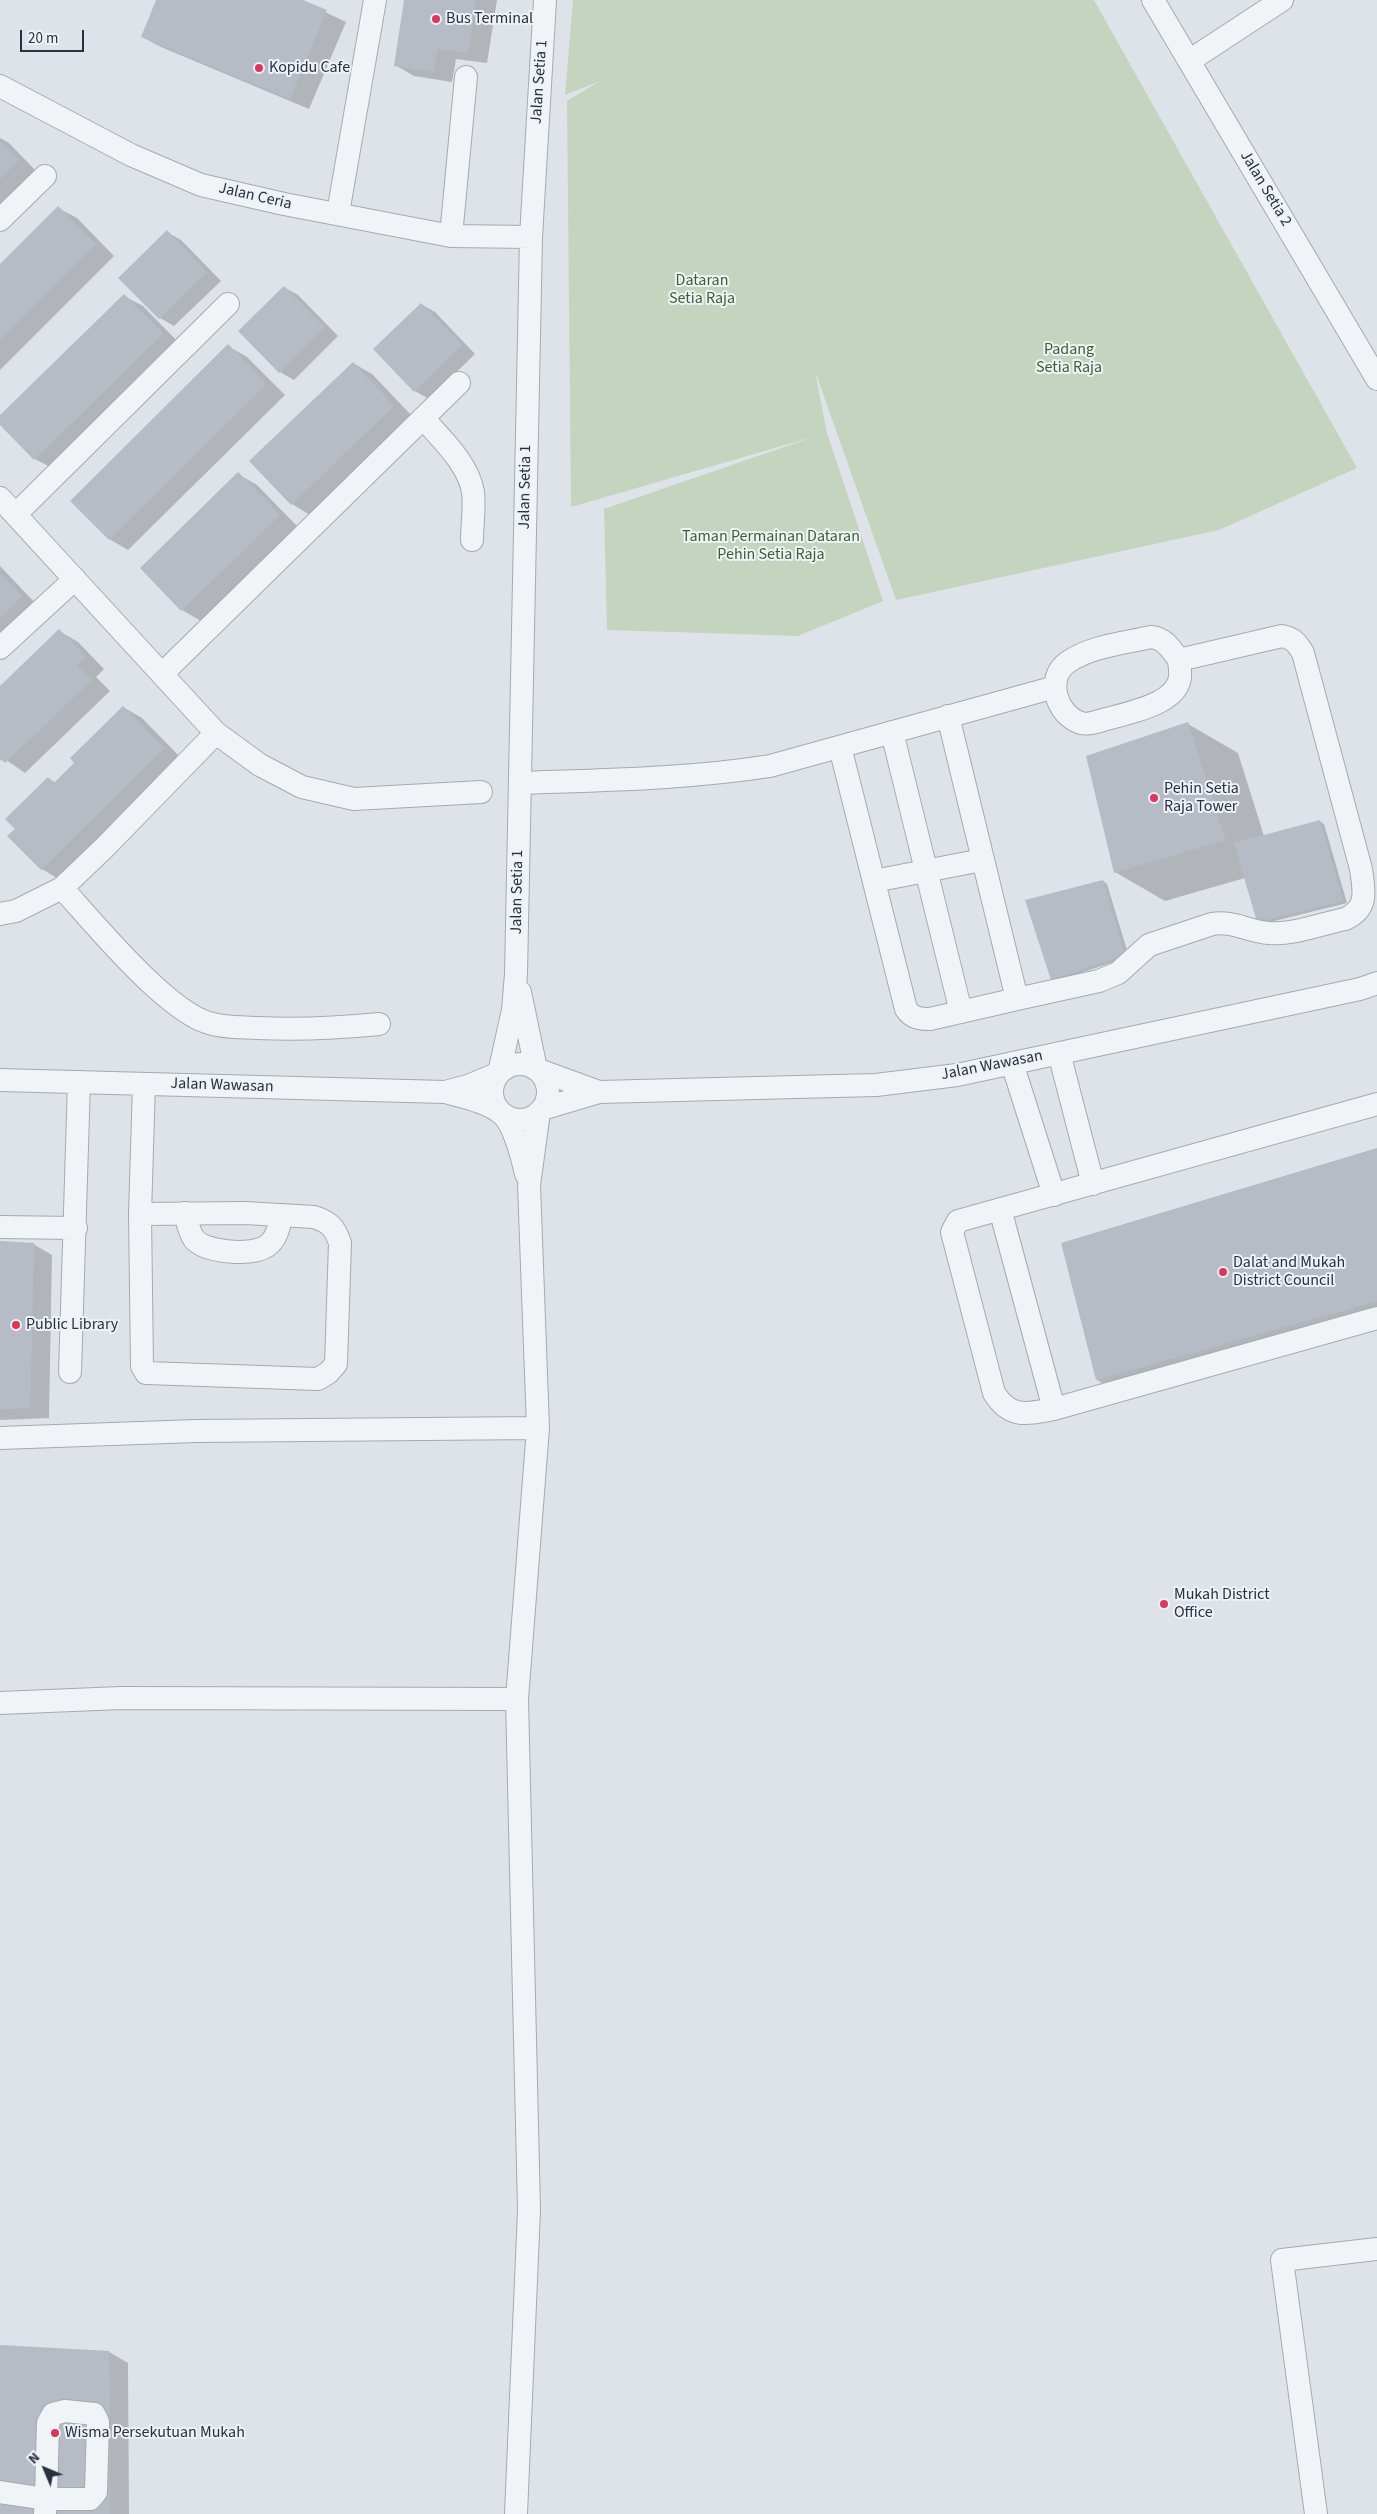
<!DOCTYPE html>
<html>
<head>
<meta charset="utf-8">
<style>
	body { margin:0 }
	#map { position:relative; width:1377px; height:2514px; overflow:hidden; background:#dee3e9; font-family:"Source Sans 3",sans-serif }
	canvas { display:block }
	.north { position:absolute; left:20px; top:2444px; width:50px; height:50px; -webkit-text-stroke:4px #eef2f6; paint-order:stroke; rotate:315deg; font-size:14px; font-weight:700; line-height:20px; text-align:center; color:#263141 }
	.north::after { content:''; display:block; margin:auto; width:18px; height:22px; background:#263141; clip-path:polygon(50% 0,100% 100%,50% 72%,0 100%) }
	.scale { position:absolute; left:20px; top:30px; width:64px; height:22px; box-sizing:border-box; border:2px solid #263141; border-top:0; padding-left:6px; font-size:15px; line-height:18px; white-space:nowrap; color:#263141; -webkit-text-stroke:4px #eef2f6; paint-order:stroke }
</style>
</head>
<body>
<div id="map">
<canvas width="1377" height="2514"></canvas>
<div class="north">N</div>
<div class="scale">20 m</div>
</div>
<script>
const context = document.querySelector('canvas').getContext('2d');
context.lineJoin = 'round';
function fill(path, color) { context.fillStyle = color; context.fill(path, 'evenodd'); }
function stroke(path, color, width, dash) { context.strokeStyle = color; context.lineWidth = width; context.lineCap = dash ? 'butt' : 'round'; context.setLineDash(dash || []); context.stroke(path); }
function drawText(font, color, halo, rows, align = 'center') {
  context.font = font + ' "Source Sans 3",sans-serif'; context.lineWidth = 4; context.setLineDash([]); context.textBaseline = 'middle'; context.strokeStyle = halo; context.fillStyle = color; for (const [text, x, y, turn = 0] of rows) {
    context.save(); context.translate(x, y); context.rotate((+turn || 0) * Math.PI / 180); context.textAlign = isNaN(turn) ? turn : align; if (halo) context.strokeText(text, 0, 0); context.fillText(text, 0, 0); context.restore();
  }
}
fill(new Path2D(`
	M573 0H1094L1357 468 1219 530 896 600 815 371 827 433 883 601 798 636 607 630 604 509 813 437 571 507 567 101 600 81 565 95Z`), '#c5d4bf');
fill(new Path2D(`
	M158 0H300L346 22 309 109 161 47 142 37Z
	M406 0H497L487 63 456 59 452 82 414 76 395 65Z
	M0 138 9 143 37 172 0 208Z
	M58 208 77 218 114 256 0 370V265Z
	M167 232 181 240 221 281 174 326 160 318 120 278Z
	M284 287 298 295 338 336 294 380 280 372Z
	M124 296 143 306 181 345 54 469 35 459 0 423V417Z
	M421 304 435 312 475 354 429 399 415 391Z
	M228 346 247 357 285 395 128 550 109 539Z
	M353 363 372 374 413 417 310 515 292 504Z
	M238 474 257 485 298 527 201 621 182 610Z
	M0 566 40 608 0 647Z
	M59 631 78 642 104 669 96 677 110 691 25 773 3 758 0 761V687Z
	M123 707 142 718 183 760 60 880 42 869 17 829 48 778 56 783 76 764Z
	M1188 724 1238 753 1264 836 1319 821 1324 824 1347 903 1262 924 1245 878 1165 901 1115 872Z
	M1103 881 1107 884 1129 957 1056 981 1052 979Z
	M1377 1149V1324L1125 1396 1097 1380Z
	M0 1242 33 1244 52 1255 49 1418 0 1420Z
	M0 2346 109 2352 128 2363 129 2514H0Z`), '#0003');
fill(new Path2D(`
	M156 0H303L327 10 290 99 141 37Z
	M404 0H476L468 53 437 49 434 72 394 66Z
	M0 141 19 160 0 179Z
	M58 206 96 244 0 340V264Z
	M167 230 207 272 159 319 118 278Z
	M284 286 325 327 279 373 238 331Z
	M124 294 163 334 34 460 0 425V415Z
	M421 303 462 345 414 392 373 349Z
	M228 344 266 384 109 540 70 501Z
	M353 362 394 406 291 505 249 461Z
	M238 472 280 515 181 611 140 568Z
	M0 573 22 596 0 618Z
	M59 629 86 657 77 665 92 680 5 763 0 758V686Z
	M123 706 165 748 41 870 7 836 15 829 5 819 48 777 54 783 74 763 70 758Z
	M1188 722 1225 840 1114 873 1086 756Z
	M1320 820 1343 901 1257 922 1234 843Z
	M1103 880 1125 955 1051 980 1025 900Z
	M1377 1148V1301L1096 1380 1061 1243Z
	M0 1241 34 1243 30 1408 0 1409Z
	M0 2345 109 2351 110 2514H0Z`), '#b5bcc6');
const minor = new Path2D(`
	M1153 0 1377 379
	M1189 61 1282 0
	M0 86 131 155 201 185 284 204 451 236 531 237
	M338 213 375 0
	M0 220 45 176
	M451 236 466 77
	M423 418C442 440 468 463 473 492 475 507 472 525 472 540
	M0 498 216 733 260 765 302 787 354 799 481 792
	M16 514 228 304
	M1151 637C1164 638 1170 648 1177 657 1180 662 1180 667 1180 672 1183 704 1127 713 1103 720 1097 722 1088 725 1081 723 1056 715 1045 678 1068 662 1091 646 1125 643 1151 637Z
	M0 648 75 579
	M163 673 459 383
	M892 732 961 1012
	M840 747 906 1009C912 1018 920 1019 930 1019L1017 999 948 716
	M520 783C603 780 687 779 770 766L1055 687
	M874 881 982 860
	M62 888C94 923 166 1011 209 1023 225 1028 241 1027 258 1028 299 1030 338 1028 379 1024
	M0 914 16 911 62 888 105 847 216 733
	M520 992 536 1069 599 1092
	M1017 999 1099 981 1118 973 1149 945 1212 924C1232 920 1249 932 1269 933 1293 935 1321 924 1345 919 1369 908 1364 891 1361 869L1303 653C1297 643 1293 638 1282 636L1179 660
	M1059 1053 1093 1184
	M1012 1063 1054 1195
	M492 1092a28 28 0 1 1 56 0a28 28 0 1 1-56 0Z
	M0 1080 445 1092C463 1097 489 1102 503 1115 514 1125 523 1160 526 1174
	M445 1092 468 1086 499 1073 513 1010 516 974 531 237 545 0
	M1377 1104 958 1221 952 1232 994 1393C1010 1419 1027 1414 1054 1409L1377 1318
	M542 1109 599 1092 876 1085 957 1075 1360 989 1377 983
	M1000 1209 1054 1409
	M185 1213C187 1221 189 1232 194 1239 206 1253 252 1256 267 1246 277 1239 279 1226 282 1215
	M140 1214 245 1213 314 1217C330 1222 335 1228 340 1243L336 1364 328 1373 318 1379 146 1373 142 1366 140 1214 144 1084
	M0 1227 76 1228
	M70 1372 79 1082
	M0 1438 196 1431 538 1428
	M0 1703 121 1698 517 1699
	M65 2411 94 2414 98 2422 96 2492 90 2499H46L48 2423 53 2414Z
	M0 2492 46 2499 45 2513
	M516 2514 529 2210 517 1699 538 1428 529 1185 539 1112
	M1316 2514 1282 2260 1377 2249`);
stroke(minor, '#a3aab3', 24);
stroke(minor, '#f1f4f7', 22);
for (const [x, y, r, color] of [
	[436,19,5,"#d93859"],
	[259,68,5,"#d93859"],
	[1154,798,5,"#d93859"],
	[1223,1272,5,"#d93859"],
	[16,1325,5,"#d93859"],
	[1164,1604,5,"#d93859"],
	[55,2433,5,"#d93859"]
]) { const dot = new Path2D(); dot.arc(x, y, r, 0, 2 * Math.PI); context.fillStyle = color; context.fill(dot); stroke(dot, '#eef2f6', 2); }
drawText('16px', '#263141', '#eef2f6', [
	["Bus Terminal",446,19],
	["Kopidu Cafe",269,68],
	["Pehin Setia",1164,789],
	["Raja Tower",1164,807],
	["Dalat and Mukah",1233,1263],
	["District Council",1233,1281],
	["Public Library",26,1325],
	["Mukah District",1174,1595],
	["Office",1174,1613],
	["Wisma Persekutuan Mukah",65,2433]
], 'left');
drawText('16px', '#263141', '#eef2f6', [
	["Jalan Setia 1",540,82,-86],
	["Jalan Setia 2",1265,189,59],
	["Jalan Ceria",255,197,13],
	["Jalan Setia 1",526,487,-89],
	["Jalan Setia 1",518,892,-89],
	["Jalan Wawasan",992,1066,-11],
	["Jalan Wawasan",222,1086,2]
]);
drawText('16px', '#3d5e32', '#eef2f6', [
	["Dataran",702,281],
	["Setia Raja",702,299],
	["Padang",1069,350],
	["Setia Raja",1069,368],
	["Taman Permainan Dataran",771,537],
	["Pehin Setia Raja",771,555]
]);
</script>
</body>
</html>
